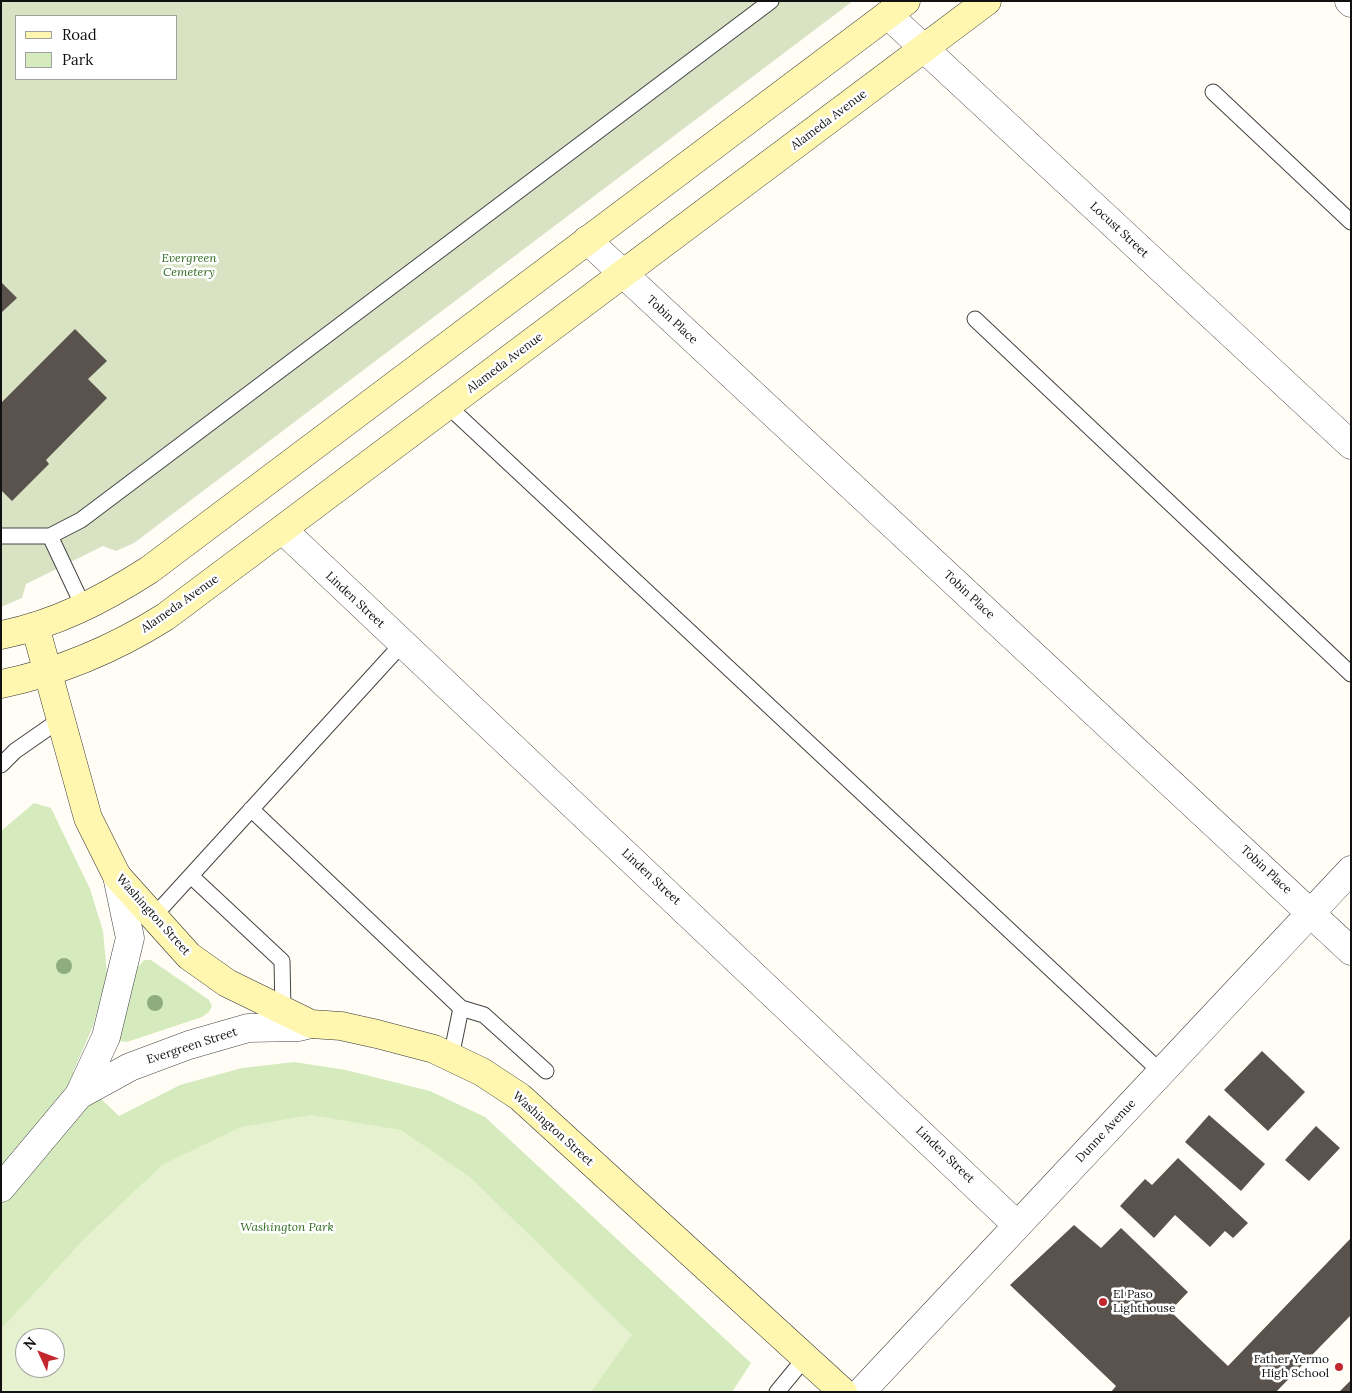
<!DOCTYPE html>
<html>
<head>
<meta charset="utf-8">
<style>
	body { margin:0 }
	#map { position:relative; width:1352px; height:1393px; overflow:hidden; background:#fffdf5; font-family:Lora,serif }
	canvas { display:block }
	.frame { position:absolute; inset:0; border:2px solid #111; pointer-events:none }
	.legend { position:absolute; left:15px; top:15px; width:162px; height:65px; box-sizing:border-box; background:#fff; border:1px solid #a0a0a0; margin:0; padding:6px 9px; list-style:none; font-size:15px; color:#111 }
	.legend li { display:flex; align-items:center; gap:10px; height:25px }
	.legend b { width:25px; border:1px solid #a0a0a0 }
	.north { position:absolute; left:15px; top:1328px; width:50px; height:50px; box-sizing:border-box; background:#fff; border:1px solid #a0a0a0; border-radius:50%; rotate:313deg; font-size:14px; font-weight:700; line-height:20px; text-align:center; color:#111 }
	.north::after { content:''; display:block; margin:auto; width:18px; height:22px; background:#c4262e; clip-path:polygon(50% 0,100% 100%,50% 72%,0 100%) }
</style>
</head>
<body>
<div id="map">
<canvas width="1352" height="1393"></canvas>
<div class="frame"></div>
<ul class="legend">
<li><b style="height:6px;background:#fff6b0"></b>Road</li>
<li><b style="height:14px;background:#d5ebbd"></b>Park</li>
</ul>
<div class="north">N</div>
</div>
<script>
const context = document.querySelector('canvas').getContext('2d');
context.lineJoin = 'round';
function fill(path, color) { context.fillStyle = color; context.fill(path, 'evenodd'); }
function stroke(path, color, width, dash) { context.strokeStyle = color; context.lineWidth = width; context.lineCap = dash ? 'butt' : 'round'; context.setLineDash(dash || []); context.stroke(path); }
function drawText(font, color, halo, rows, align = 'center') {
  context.font = font + ' Lora,serif'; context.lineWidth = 5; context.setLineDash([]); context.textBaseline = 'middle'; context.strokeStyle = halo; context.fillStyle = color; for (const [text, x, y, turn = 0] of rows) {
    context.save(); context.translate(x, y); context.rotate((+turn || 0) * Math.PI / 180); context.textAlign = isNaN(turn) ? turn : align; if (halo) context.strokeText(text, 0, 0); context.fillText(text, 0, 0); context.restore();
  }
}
fill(new Path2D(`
	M34 803 51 808 90 889 103 931 107 974 93 1026 73 1072 119 1116 180 1085 242 1068 294 1062 346 1070 430 1091 485 1117 751 1363 732 1392H1V831ZM25 1338H55V1368H25Z
	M144 960H151L209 1000 212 1006 209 1012 202 1017 127 1042 118 1041 115 1033 138 967Z`), '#d5ebbd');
fill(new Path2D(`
	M1 1H853L134 543 116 551 103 546 26 584 22 598 1 607ZM16 16H176V79H16Z`), '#d9e3c4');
fill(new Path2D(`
	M311 1115 401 1130 470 1177 632 1335 591 1392H1V1329L84 1239 162 1165 241 1127ZM25 1338H55V1368H25Z`), '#e6f2cf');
fill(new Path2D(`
	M1 282 17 298 1 313Z
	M75 329 107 361 88 379 107 398 46 460 49 464 12 501 1 490V403Z
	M1262 1051 1305 1092 1268 1131 1224 1090Z
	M1209 1115 1265 1164 1241 1191 1185 1142Z
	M1316 1126 1340 1148 1309 1181 1285 1160Z
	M1178 1158 1248 1223 1233 1238 1225 1231 1210 1247 1175 1215 1154 1238 1120 1206 1145 1179 1152 1185Z
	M1074 1225 1101 1248 1121 1228 1188 1292 1170 1311 1228 1366 1351 1238V1315L1276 1392H1111L1116 1386 1010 1285Z
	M1351 1380V1392H1339Z`), '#5a524d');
const lane = new Path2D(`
	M1213 92 1351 222
	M975 319 1351 674
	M448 406 1161 1072
	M1 536H50L81 520 771 1
	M50 536 84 608
	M1 765 15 751 61 719
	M251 809 461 1008 451 1057
	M191 876 282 961 283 1010
	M154 916 402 644
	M461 1008 484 1015 546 1071
	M777 1392 805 1358`);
const street = new Path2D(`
	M1349 1 1351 3
	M888 15 1351 445
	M587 240 1351 951
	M283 530 1017 1225
	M79 1095 106 1037 130 938 117 876
	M1 1188 79 1095 130 1067 189 1045 248 1028 299 1027 311 1024
	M861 1392 1351 870`);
const secondary = new Path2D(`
	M35 626 88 818 117 876 189 956 227 983 311 1024 341 1026 377 1034 434 1049 482 1072 520 1097 843 1392
	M1 635C56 624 102 600 149 570L906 1
	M1 684C60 672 114 649 165 617L987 1`);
stroke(lane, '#444', 17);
stroke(street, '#444', 29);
stroke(secondary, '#333', 29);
stroke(lane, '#fff', 15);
stroke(street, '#fff', 28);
stroke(secondary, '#fff6b0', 28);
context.fillStyle = '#8dad7f';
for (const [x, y] of [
	[64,966],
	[155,1003]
]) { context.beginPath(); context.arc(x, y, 8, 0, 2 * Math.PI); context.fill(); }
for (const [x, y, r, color] of [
	[1103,1302,5,"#c4262e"],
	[1339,1367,5,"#c4262e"]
]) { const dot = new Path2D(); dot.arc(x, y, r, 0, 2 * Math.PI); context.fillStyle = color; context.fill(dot); stroke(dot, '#fff', 2); }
drawText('12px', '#111', '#fff', [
	["Alameda Avenue",829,120,-37],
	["Locust Street",1119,230,43],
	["Tobin Place",672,320,43],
	["Alameda Avenue",505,363,-37],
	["Tobin Place",969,595,43],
	["Linden Street",355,600,43],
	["Alameda Avenue",180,604,-35],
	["Tobin Place",1266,870,43],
	["Linden Street",651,877,43],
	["Washington Street",153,915,48],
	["Evergreen Street",192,1046,-18],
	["Washington Street",553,1129,42],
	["Dunne Avenue",1106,1131,-47],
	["Linden Street",945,1155,44]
]);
drawText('italic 12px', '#2f6b1f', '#fff', [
	["Evergreen",189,259],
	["Cemetery",189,273],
	["Washington Park",287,1228]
]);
drawText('12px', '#111', '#fff', [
	["El Paso",1113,1295],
	["Lighthouse",1113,1309],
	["Father Yermo",1329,1360,"right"],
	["High School",1329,1374,"right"]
], 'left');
</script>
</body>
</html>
